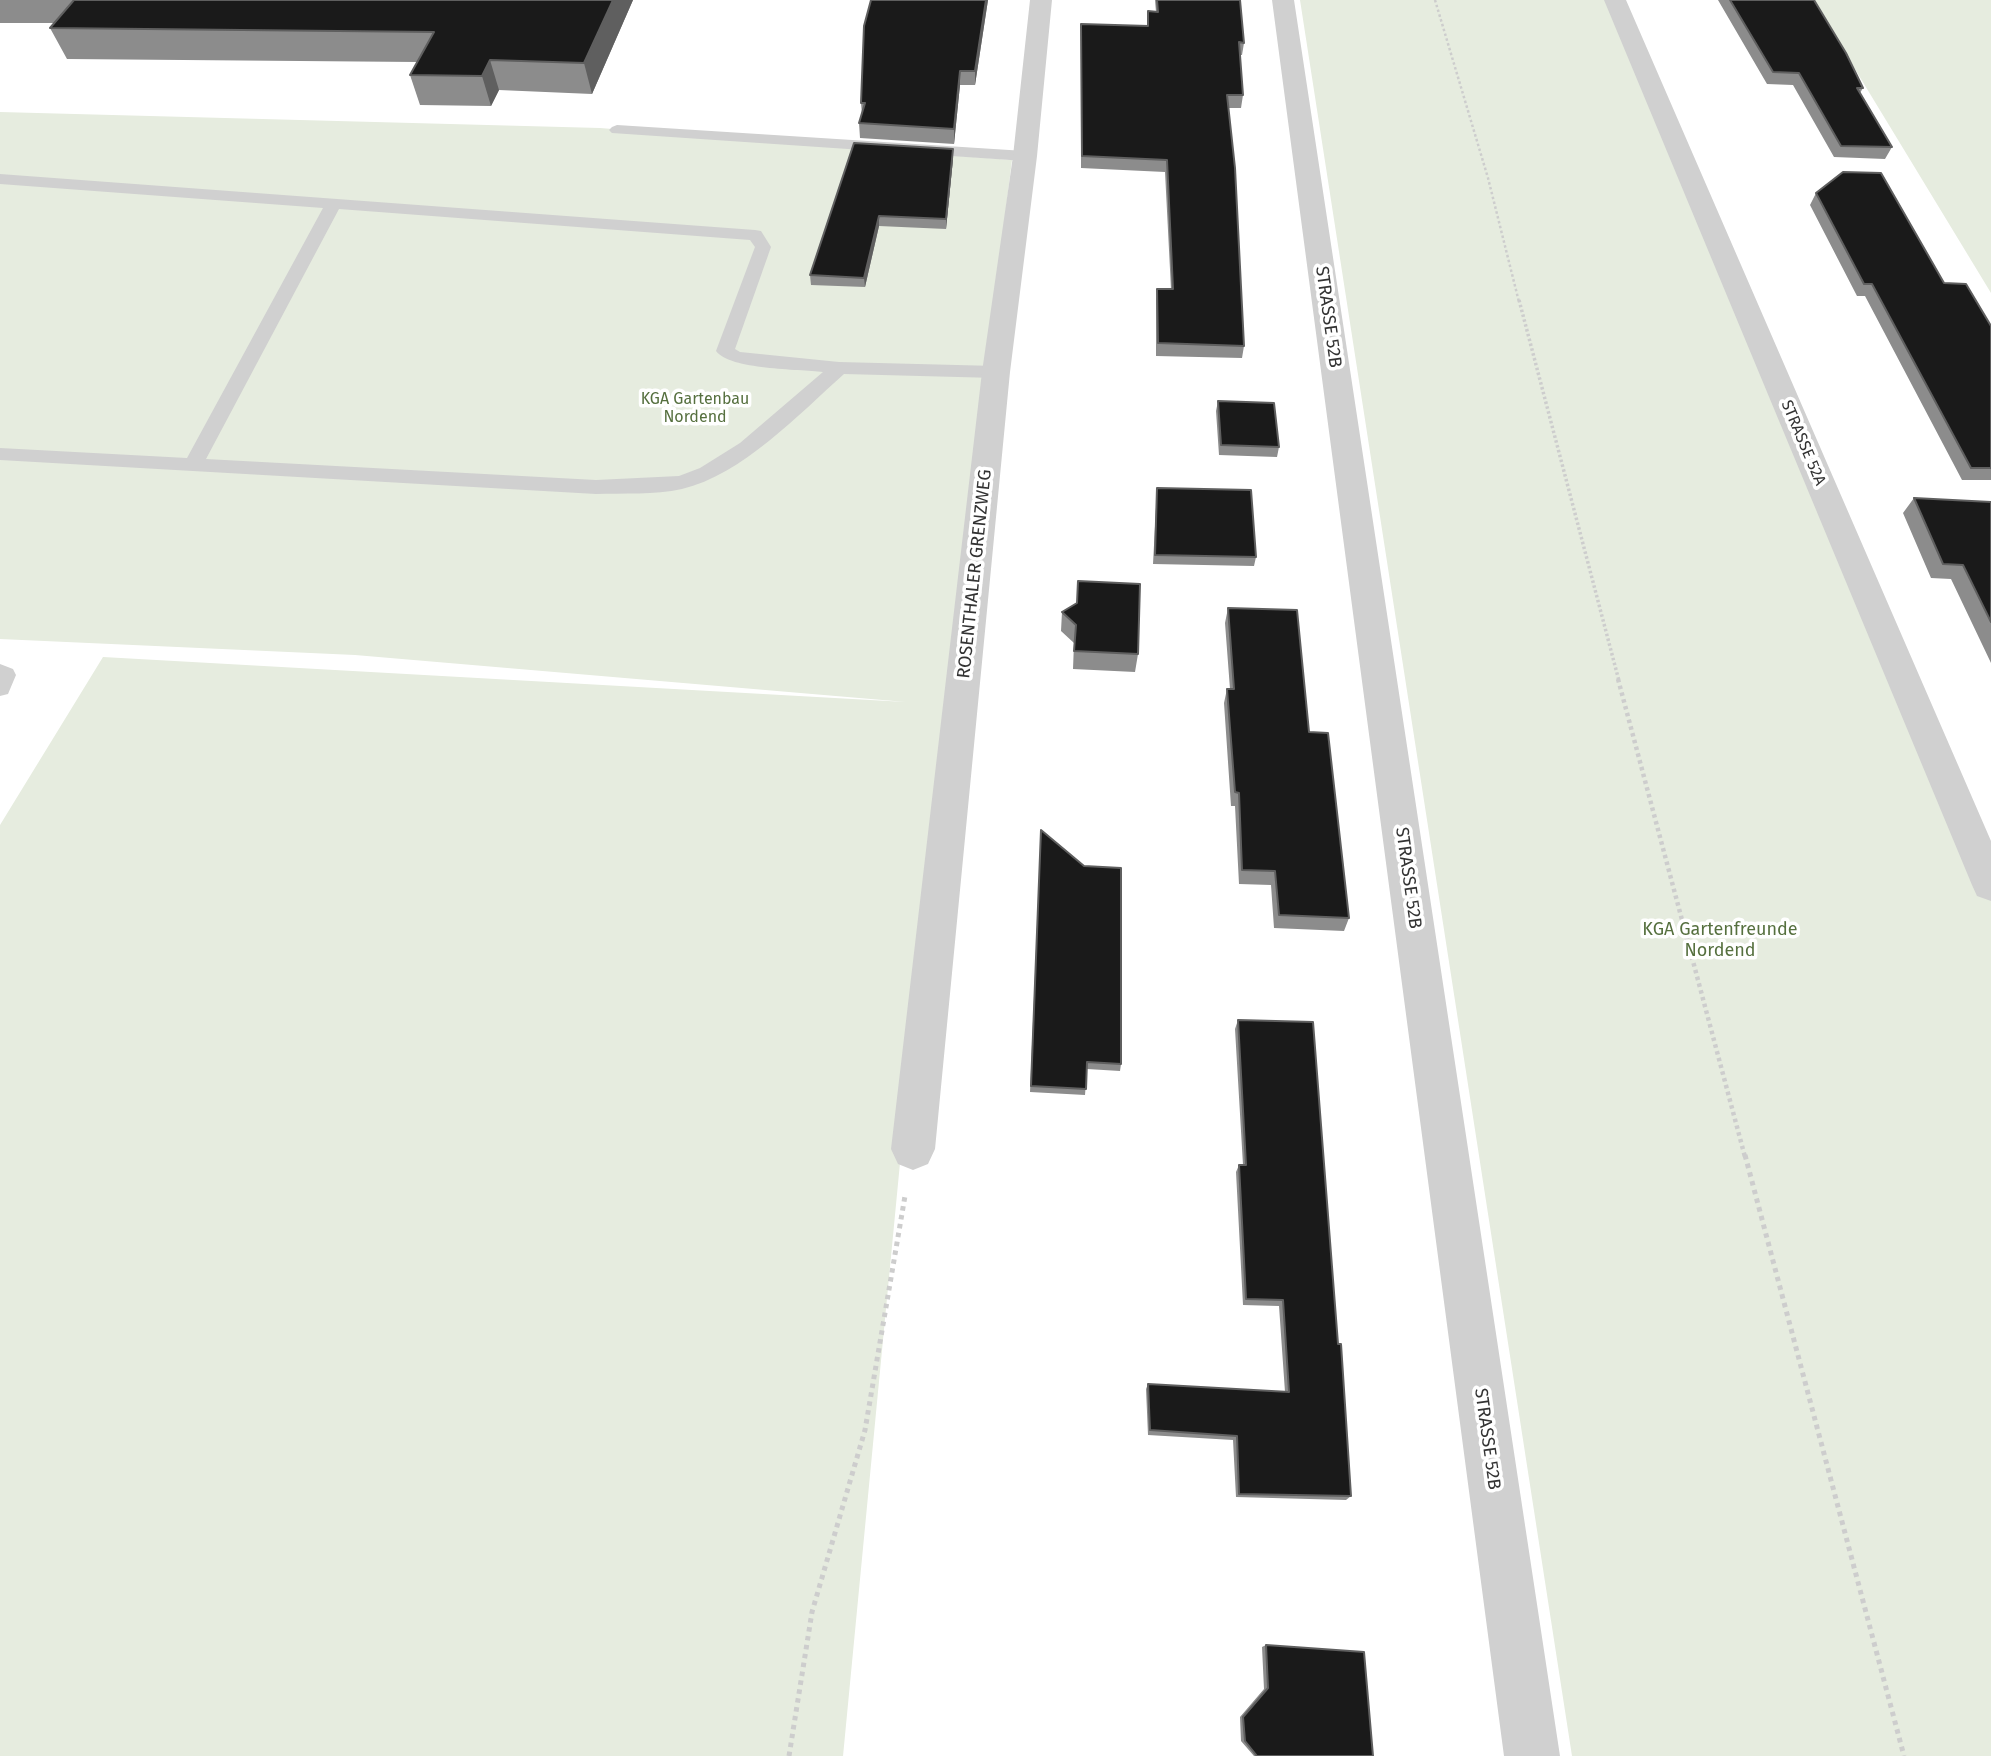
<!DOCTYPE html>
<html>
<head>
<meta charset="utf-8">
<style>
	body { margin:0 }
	canvas { display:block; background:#fff }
</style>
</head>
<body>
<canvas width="1991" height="1756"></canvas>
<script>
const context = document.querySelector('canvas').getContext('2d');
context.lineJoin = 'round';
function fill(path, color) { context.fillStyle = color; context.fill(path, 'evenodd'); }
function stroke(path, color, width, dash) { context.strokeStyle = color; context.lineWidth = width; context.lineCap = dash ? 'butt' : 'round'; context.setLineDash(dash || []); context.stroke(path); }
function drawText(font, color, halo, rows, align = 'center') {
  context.font = font + ' "Fira Sans",sans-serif'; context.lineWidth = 7; context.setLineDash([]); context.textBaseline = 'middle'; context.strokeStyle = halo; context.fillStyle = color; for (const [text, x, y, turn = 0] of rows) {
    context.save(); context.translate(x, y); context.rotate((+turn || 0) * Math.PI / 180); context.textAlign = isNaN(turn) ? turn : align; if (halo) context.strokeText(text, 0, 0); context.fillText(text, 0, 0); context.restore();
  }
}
fill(new Path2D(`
	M1300 0H1615L1991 885V1756H1572Z
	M1813 0H1991V293Z
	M0 112 600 128 1012 160 944 705 843 1756H0V825L103 657 906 702 355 655 0 639Z`), '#e6ecdf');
stroke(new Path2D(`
	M1435 0 1488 178 1519 302`), '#cdcdcd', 2.5, [2.5, 2.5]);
stroke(new Path2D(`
	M1519 300 1619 681`), '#cdcdcd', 3.5, [2.5, 2.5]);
stroke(new Path2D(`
	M1618 679 1745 1157`), '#cdcdcd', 4.5, [3.5, 3.5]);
stroke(new Path2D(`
	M1745 1155 1904 1756
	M789 1756 812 1612 865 1430 905 1196`), '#cdcdcd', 5, [4.5, 4.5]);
fill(new Path2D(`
	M617 125 1025 151 1033 156 1025 161 612 133 609 130 612 127Z
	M0 174 755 230 761 231 771 247 735 349 740 352 839 362 996 366 1005 372 996 378 844 374C799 414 742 475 682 489 654 495 624 493 596 494L0 460V448L187 458 323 208 0 184ZM339 209 750 240 755 247 716 351C730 370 799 369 823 372L740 443 700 468 679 476 596 480 206 459Z
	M0 664 13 669 16 675 8 694 0 696Z`), '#d0d0d0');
fill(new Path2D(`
	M1030 0H1052L1037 156 1010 372 935 1149 928 1164 913 1170 898 1164 891 1149 982 372 1013 156Z
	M1272 0H1294L1560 1756H1504Z
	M1604 0H1626L1991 841V901L1977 896 1972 885Z`), '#d0d0d0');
fill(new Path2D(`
	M0 0H633L592 94 499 90 491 106 420 105 410 75 417 62 67 59 50 28 54 23H0Z
	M871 0H988L975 85H960L954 144 860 138 859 123 862 114 861 103Z
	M1155 0H1240L1244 43 1242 55H1240L1243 95 1241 108H1228L1244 346 1242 358 1156 356V301L1157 289H1171L1165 172 1081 168V24L1147 26 1148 11 1156 12Z
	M1718 0H1814L1863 88 1860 93 1892 147 1885 159 1834 157 1793 85 1767 84Z
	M854 143 953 159 946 229 879 226 865 287 811 285 810 275Z
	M1816 193 1944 283 1991 326V480H1962L1865 296H1857L1810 205Z
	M1218 401 1279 447 1277 457 1219 455 1216 411Z
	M1157 488 1256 557 1254 566 1153 564Z
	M1914 498 1991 502V663L1951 579 1931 578 1903 513Z
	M1078 581 1138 654 1135 672 1073 669 1074 643 1061 631 1062 612 1077 603Z
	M1228 608 1309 732 1349 918 1344 931 1274 928 1271 885 1239 884 1235 806H1231L1224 703 1227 689H1230L1225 623Z
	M1041 830 1121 1064 1120 1071 1087 1069 1085 1095 1030 1092Z
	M1238 1020 1338 1344 1351 1496 1346 1500 1236 1497 1233 1440 1148 1435 1146 1389 1148 1384 1285 1392 1279 1306 1243 1305 1236 1172 1239 1165H1243L1235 1029Z
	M1266 1645 1373 1756H1254L1241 1741 1240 1717 1264 1689 1262 1647Z`), '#8c8c8c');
fill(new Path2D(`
	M613 0H633L592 94 584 63Z
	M986 0H988L975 85V71Z
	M490 60 499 90 491 106 482 76Z
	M960 71V85L954 144V129Z
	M953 149V159L946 229V219Z
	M879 216V226L865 287 864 278Z`), '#5f5f5f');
const building = new Path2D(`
	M74 0H613L584 63 490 60 482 76 410 75 434 32 50 28Z
	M871 0H986L975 71H960L954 129 859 123 865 103H861L864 26Z
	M1157 0H1240L1244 43 1239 42 1243 95H1227L1235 168 1244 346 1158 343 1157 289H1173L1167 160 1082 156 1081 24 1148 26V11L1158 12Z
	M1730 0H1814L1846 53 1863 88H1857L1892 147 1841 146 1799 73 1773 72Z
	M854 143 953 149 946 219 879 216 864 278 810 275Z
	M1843 172 1881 173 1944 283 1966 284 1991 326V468H1971L1872 284H1864L1816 193Z
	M1218 401 1274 403 1279 447 1221 445Z
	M1157 488 1251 490 1256 557 1155 555Z
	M1914 498 1991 502V622L1963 565 1943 564Z
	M1078 581 1140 584 1138 654 1074 651 1076 625 1062 612 1077 603Z
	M1228 608 1297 610 1309 732 1328 733 1349 918 1279 915 1275 871 1242 870 1239 793 1235 792 1227 689H1234Z
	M1041 830 1084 866 1121 868V1064L1087 1062 1086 1089 1031 1086Z
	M1238 1020 1313 1022 1338 1344H1341L1351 1496 1239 1494 1237 1436 1150 1430 1148 1384 1289 1392 1283 1300 1246 1299 1239 1165H1246Z
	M1266 1645 1364 1652 1373 1756H1257L1245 1741 1243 1717 1268 1688Z`);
fill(building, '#1a1a1a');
stroke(building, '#5f5f5f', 2);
drawText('16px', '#56703f', '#fff', [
	["KGA Gartenbau",695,400],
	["Nordend",695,418]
]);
drawText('16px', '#333', '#fff', [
	["STRASSE 52A",1803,443,67]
]);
drawText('18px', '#333', '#fff', [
	["STRASSE 52B",1328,317,82],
	["ROSENTHALER GRENZWEG",975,574,-84],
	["STRASSE 52B",1408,878,82],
	["STRASSE 52B",1487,1439,82]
]);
drawText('18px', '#56703f', '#fff', [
	["KGA Gartenfreunde",1720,930],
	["Nordend",1720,951]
]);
</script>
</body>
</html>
